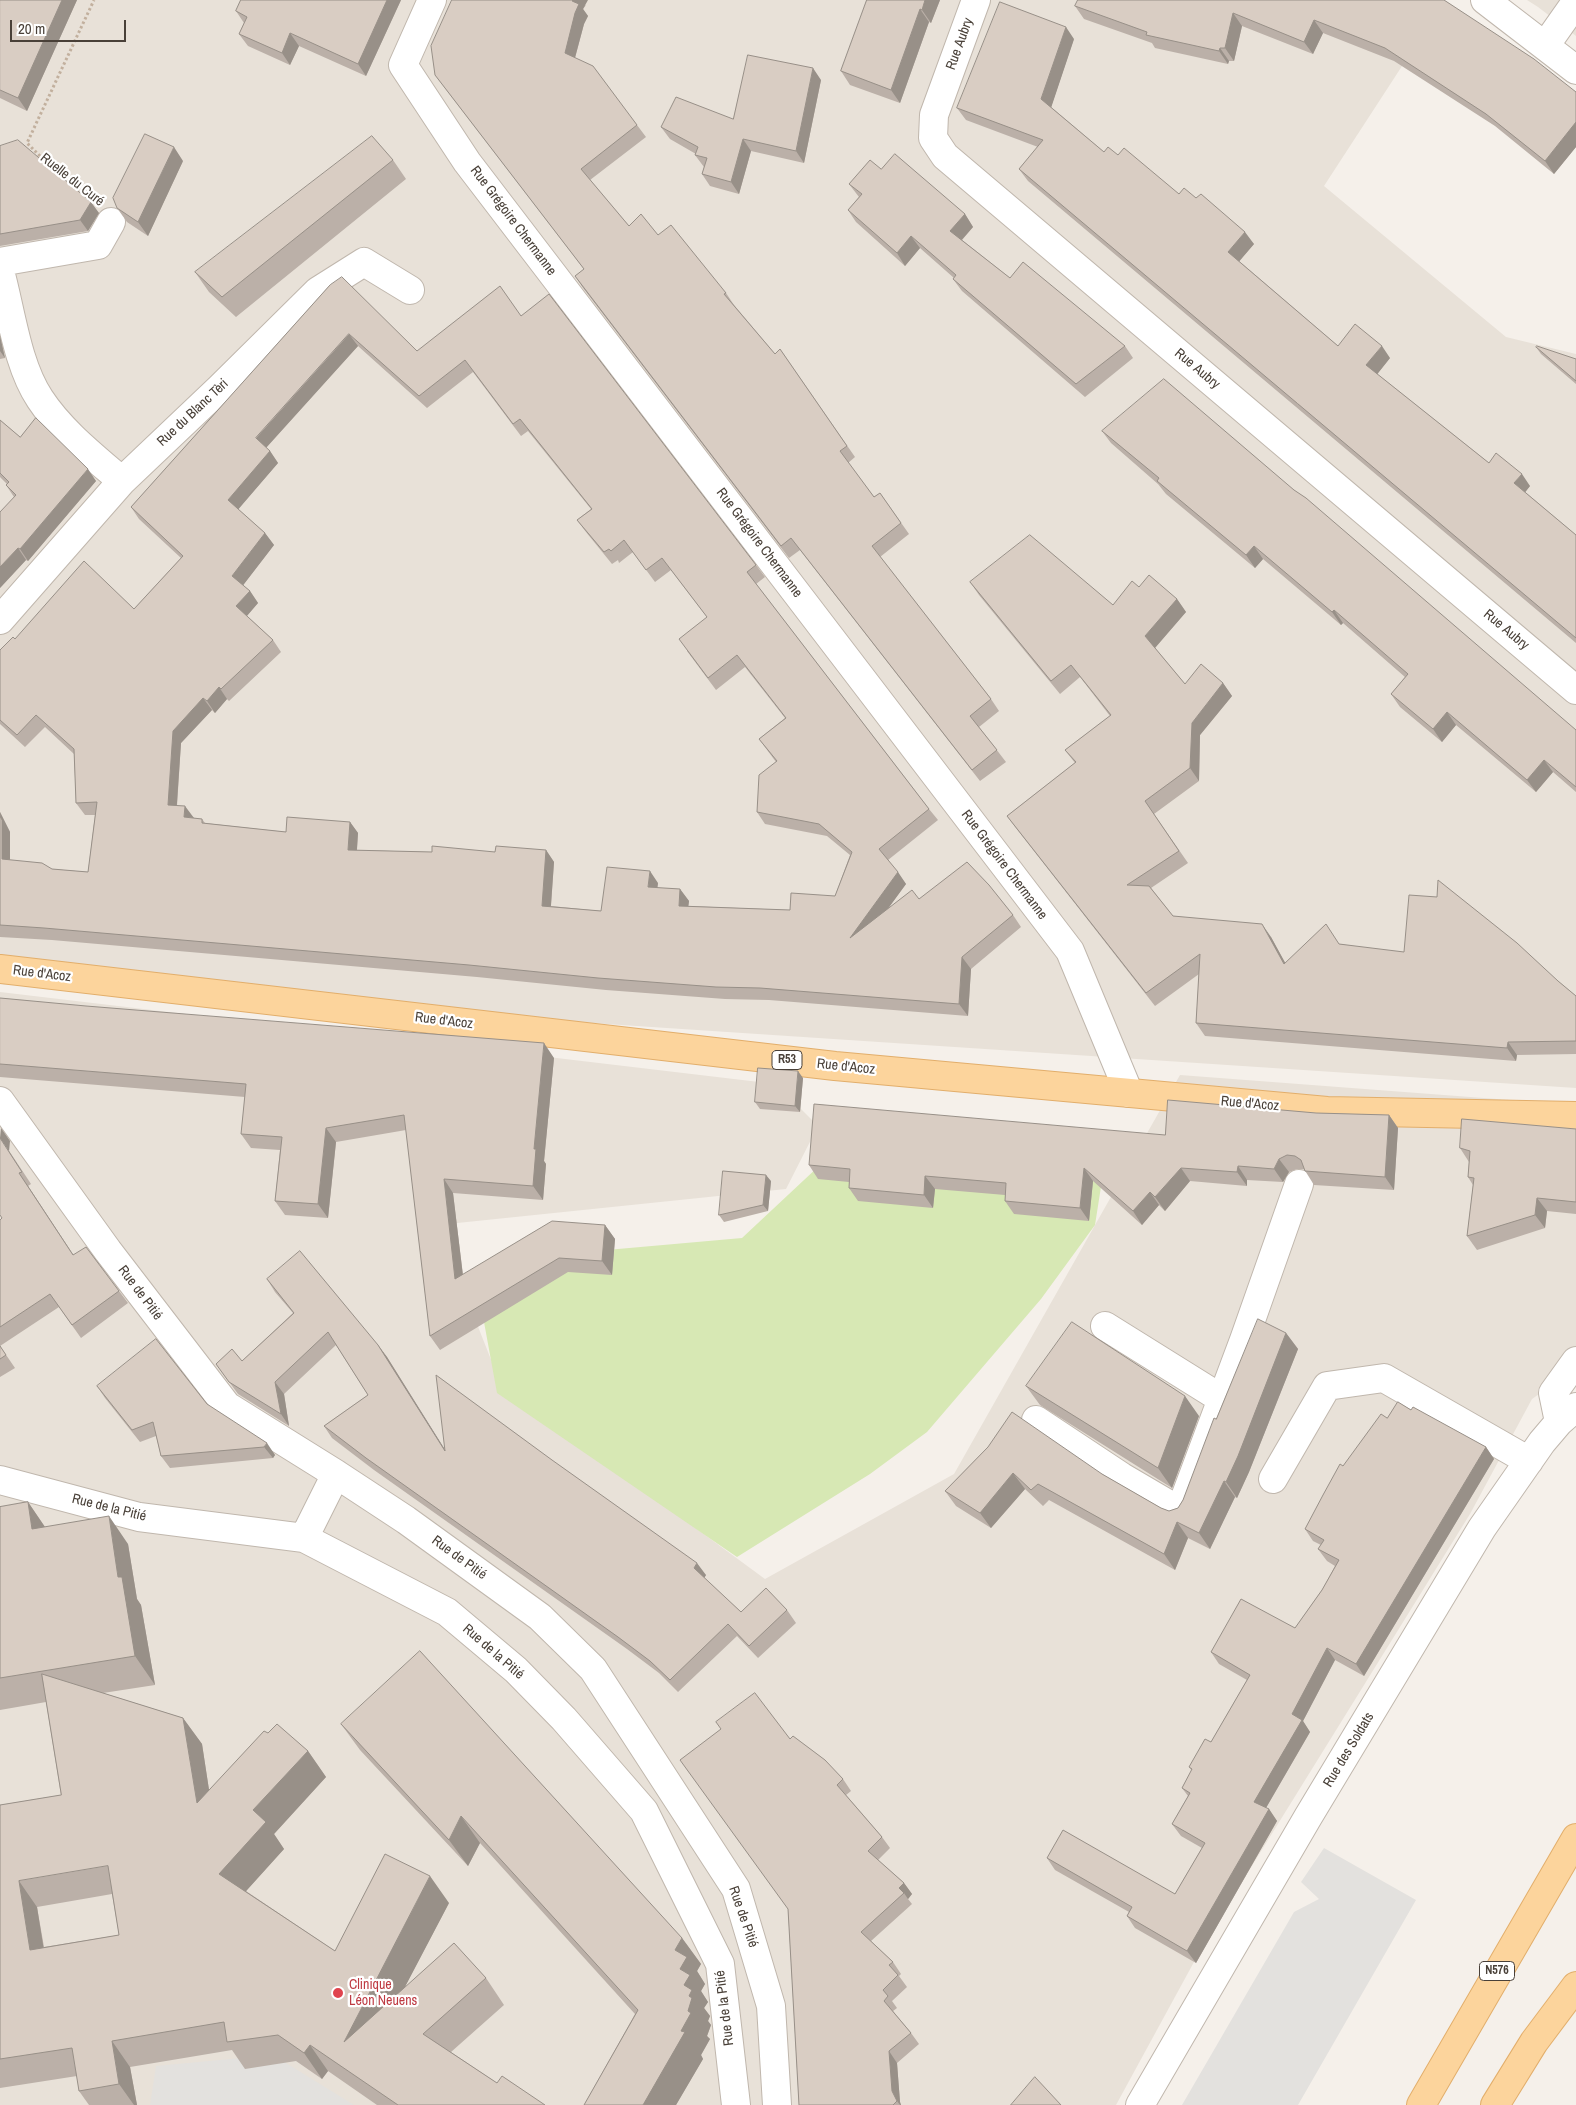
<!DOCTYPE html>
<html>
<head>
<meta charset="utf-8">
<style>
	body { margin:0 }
	#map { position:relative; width:1576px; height:2105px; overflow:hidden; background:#f5f0ea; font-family:"Archivo Narrow",sans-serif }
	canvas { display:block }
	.scale { position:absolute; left:10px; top:20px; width:116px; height:22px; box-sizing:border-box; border:2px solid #494038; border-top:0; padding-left:6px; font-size:15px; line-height:18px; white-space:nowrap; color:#494038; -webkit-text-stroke:4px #fff; paint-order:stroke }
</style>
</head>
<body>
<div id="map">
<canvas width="1576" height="2105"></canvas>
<div class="scale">20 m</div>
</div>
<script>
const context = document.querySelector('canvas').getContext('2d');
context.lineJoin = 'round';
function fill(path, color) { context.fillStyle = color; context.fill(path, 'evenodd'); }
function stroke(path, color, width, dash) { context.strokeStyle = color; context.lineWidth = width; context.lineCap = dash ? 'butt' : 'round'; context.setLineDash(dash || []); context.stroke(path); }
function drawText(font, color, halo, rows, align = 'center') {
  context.font = font + ' "Archivo Narrow",sans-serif'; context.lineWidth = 4.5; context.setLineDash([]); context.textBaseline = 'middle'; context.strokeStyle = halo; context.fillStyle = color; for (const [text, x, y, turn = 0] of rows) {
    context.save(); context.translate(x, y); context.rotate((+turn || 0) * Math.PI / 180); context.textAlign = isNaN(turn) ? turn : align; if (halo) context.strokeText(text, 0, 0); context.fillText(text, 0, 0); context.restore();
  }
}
fill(new Path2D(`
	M0 0H1445L1324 186 1506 337 1576 354V1088L0 984Z
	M1527 0H1576V36L1538 7Z
	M0 992 776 1084 818 1126 786 1189 438 1225 501 1385 765 1579 954 1474 1180 1075 1576 1105V1368L1532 1399 1470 1514 1206 1940 1116 2105H0Z`), '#e8e1d8');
fill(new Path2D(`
	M866 1122 1103 1174 1095 1225 1041 1299 927 1432 870 1474 737 1557 497 1393 484 1322 539 1256 742 1238Z`), '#d7e8b4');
fill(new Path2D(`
	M1324 1848 1416 1900 1298 2105H1182L1294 1912 1319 1899 1301 1882Z
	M273 2055 354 2105H150L156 2066Z`), '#e3e1de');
const minor = new Path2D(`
	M432 0 403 65 467 162 1070 951 1129 1093
	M976 0 934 115 933 138 945 156 1576 690
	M1485 0 1576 70
	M1545 46 1576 2
	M0 262 98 245 111 222
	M0 271C11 311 17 365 40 399 61 431 93 456 122 481
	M0 620 122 481 220 388 318 291 364 262 410 290
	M0 1101 108 1251 227 1406 336 1474 406 1520 540 1617 593 1669 736 1889 771 2006 777 2105
	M1105 1326 1222 1399
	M1036 1420 1122 1477 1180 1511 1244 1340 1299 1184
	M1559 1422 1553 1393 1576 1361
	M1273 1479 1327 1386 1384 1378 1529 1461
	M0 1480 139 1517 304 1538 447 1612 516 1670 564 1719 644 1811 720 1964 736 2105
	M304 1538 336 1474
	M1140 2105 1308 1817 1482 1528 1542 1442 1559 1422 1576 1407`);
const major = new Path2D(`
	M0 969 835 1066 1327 1111 1576 1116
	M1421 2105 1576 1838
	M1495 2105 1534 2042 1576 1986`);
stroke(minor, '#c0b7ad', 30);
stroke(major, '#e2ae6b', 30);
stroke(new Path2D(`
	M92 195 44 160 27 143 94 0`), '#c2b09e', 3, [2.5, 2.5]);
stroke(minor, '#fff', 28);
stroke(major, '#fcd49c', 28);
fill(new Path2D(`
	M0 0H77L27 111 0 98Z
	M241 0H401L366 76 299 46 290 65 248 46 239 34 244 23 236 11Z
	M867 0H940L931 23 929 22 900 103 850 85 841 71Z
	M1444 0 1576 92V147L1554 174 1495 126 1394 61 1323 33 1313 54 1242 26 1234 61H1229L1228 64 1155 48 1152 43 1084 19 1075 6Z
	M586 5 583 9 588 16 584 24 575 58 637 125 646 137 590 180 629 226 658 235 726 293 734 305 775 354 780 349 855 457 848 463 874 497 880 493 909 534 880 557 991 699 999 711 979 727 1006 762 980 781 800 550 789 558 583 288 575 276 584 269 435 75Z
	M1074 39 1051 107 1104 152 1118 155 1179 194 1254 244 1239 261 1338 346 1390 358 1377 374 1489 463 1530 486 1525 492 1576 535V643L1028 181 1019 169 1038 147 966 120 957 108Z
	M821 80 804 163 751 151 739 194 710 186 702 174 704 167 695 155 696 154 670 139 661 127 733 119Z
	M0 146 99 213 88 231 0 246Z
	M393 160 406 179 236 317 209 292 195 272Z
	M183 161 148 236 127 222 117 208Z
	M881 169 965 214 973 227 962 240 1010 278 1125 346 1133 358 1085 397 962 291 953 279 954 278 920 248 905 266 856 222 848 210 859 197 849 184Z
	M330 285 417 351 521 316 756 565 765 577 756 584 929 809 938 820 888 860 906 884 888 908 919 899 1013 915 1021 927 971 969 968 1016 769 1000 725 999 606 990 477 977 52 940 0 937V812L10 832V860L52 869 88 872 95 815H85L76 803 74 754 45 727 25 747 0 724V650L15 639 134 609 181 558 139 519 131 507ZM358 346 427 408 473 372 521 436 528 431 591 509 577 520 586 532 612 564 618 560 619 563 633 552 655 582 671 570 707 617 687 651 716 690 745 667 785 718 759 739 776 762 757 812 765 824 827 836 850 855 835 896 790 910 688 906 689 901 680 889 657 888 658 883 601 911 551 906 554 862 546 850 495 852H432L357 850 358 833 350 822 286 832 205 823 202 819 194 818 177 806 181 743 212 710 215 713 227 699 229 701 281 652 273 640 247 616 258 603 250 591 243 585 274 545 265 533 238 509 278 463 270 451 266 448Z
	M0 336 5 358 0 359Z
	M1536 347 1576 359V384L1541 354Z
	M0 420 20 437 96 481 28 561 26 560 0 588 14 497 6 485 7 484 0 477Z
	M1102 431 1576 730V792L1553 772 1536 792 1456 725 1442 742 1400 707 1391 694 1405 677 1343 623 1341 625 1263 559 1255 568 1166 494 1158 484 1111 443Z
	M970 582 1113 605 1139 587 1177 599 1186 612 1155 648 1185 684 1223 683 1232 696 1200 735 1199 781 1154 814 1188 863 1151 888 1173 916 1271 937 1285 963 1340 944 1558 981 1576 996V1054L1517 1055 1516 1061 1205 1036 1196 1023 1199 974 1155 1006 1016 828 1007 816 1075 763 1065 750 1110 716 1080 677 1060 694 979 595Z
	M0 998 554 1058 544 1161 546 1164 543 1200 453 1193 463 1275 605 1225 615 1239 612 1275 568 1272 440 1350 430 1336 406 1130 336 1142 328 1218 285 1215 275 1201 280 1150 251 1148 241 1134 245 1097 0 1077Z
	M803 1078 800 1112 760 1109 755 1102Z
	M1316 1113 1389 1115 1398 1128 1394 1190 1314 1185 1304 1169H1297L1289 1172 1283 1182 1247 1180V1186L1190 1181 1165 1211 1159 1205 1142 1225 1093 1181 1089 1221 1014 1214 1005 1201V1195L935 1189 933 1208 858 1201 849 1188V1182L818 1179 809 1165 1165 1135Z
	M1576 1129V1214L1547 1211 1545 1228 1477 1250 1467 1236 1473 1185 1468 1177 1469 1162 1460 1148Z
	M10 1141 9 1151 31 1184 28 1186 73 1255 119 1291 128 1303 81 1338 59 1307 0 1346 15 1368 0 1377V1220L2 1218Z
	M771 1181 768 1211 724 1222 719 1215Z
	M267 1279 378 1345 387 1357 445 1450 706 1575 704 1578 741 1612 787 1610 796 1623 758 1658 737 1636 678 1692 659 1673 627 1649 374 1470 332 1438 324 1426 368 1395 336 1345 284 1394 289 1426 238 1394 216 1364 242 1361 293 1313 275 1292Z
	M1286 1333 1298 1349 1249 1472 1237 1498 1235 1497 1210 1549 1188 1538 1175 1570 1049 1500 1043 1506 1025 1489 991 1528 956 1506 945 1491 988 1447 1102 1474 1161 1508 1169 1511 1178 1508 1183 1500 1216 1419Z
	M97 1386 207 1404 275 1455 273 1458 170 1468 161 1456 156 1436 140 1442 105 1398Z
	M1026 1386 1199 1416 1172 1488 1040 1405Z
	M1411 1410 1486 1447 1494 1459 1364 1676 1335 1660 1303 1721 1310 1732 1266 1808 1269 1809 1277 1821 1196 1963 1135 1928 1127 1916 1129 1912 1055 1870 1047 1858 1175 1894 1202 1848 1181 1836 1172 1824 1188 1796 1182 1788 1192 1771 1189 1767 1211 1742 1247 1680 1219 1664 1211 1652 1295 1628 1322 1590 1335 1566 1327 1561 1318 1549 1321 1545 1313 1541 1305 1529 1343 1466 1387 1418Z
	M28 1502 45 1527 128 1544 137 1599 141 1605 155 1685 103 1693 183 1718 202 1744 209 1790 268 1733 308 1751 326 1777 274 1834 284 1849 246 1891 335 1951 449 1903 404 1988 486 1978 504 2005 451 2052 497 2083 545 2105H377L328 2071 322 2079 296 2061 245 2069 232 2050 130 2067 137 2105H89L79 2091 77 2076 0 2088V1805L61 1795 46 1702 0 1710V1507ZM112 1894 119 1935 44 1947 37 1907Z
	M341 1724 682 1938 701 1964 697 1971 705 1984 701 1991 708 2002 704 2008 710 2016 708 2021 711 2025 707 2036 710 2039 701 2055 703 2059 676 2105H584L635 2014 480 1843 468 1866 360 1750Z
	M721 1729 790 1739 843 1779 851 1791 846 1795 882 1837 890 1848 878 1860 904 1883 912 1894 908 1899 912 1904 871 1941 893 1962 901 1974 899 1976 907 1987 892 2001 897 2008 893 2011 911 2033 919 2044 897 2063 900 2102 901 2105H799L788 1909Z`), '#bbb0a8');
fill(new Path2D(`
	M62 0H77L27 111 18 98Z
	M387 0H401L366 76 358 64Z
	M573 0H588L583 9 588 16 584 24 573 65 565 53Z
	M925 0H940L931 23 922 10Z
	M920 9 929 22 900 103 891 90Z
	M1233 13 1242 26 1234 61 1225 48Z
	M1314 20 1323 33 1313 54 1304 42Z
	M1066 27 1074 39 1050 111 1041 99Z
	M290 33 299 46 290 65 282 53Z
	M1220 48 1229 61 1228 64 1219 51Z
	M813 68 821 80 804 163 796 151Z
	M1576 122V147L1554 174 1545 161Z
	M743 139 751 151 739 194 731 182Z
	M174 147 183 161 148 236 138 222Z
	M91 202 99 213 88 231 80 220Z
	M965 214 973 227 959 243 950 231Z
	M1245 232 1254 244 1237 264 1228 252Z
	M911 236 920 248 905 266 897 253Z
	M349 334 358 346 264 450 256 438Z
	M0 336 5 358 0 351Z
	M1382 346 1390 358 1375 377 1366 365Z
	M270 451 278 463 236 512 228 500Z
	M88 469 96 481 28 561 20 549Z
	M1522 474 1530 486 1523 495 1514 483Z
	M265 533 274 545 241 588 232 576Z
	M1254 546 1263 559 1255 568 1246 555Z
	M18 548 26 560 0 588V567Z
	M250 591 258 603 245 618 236 606Z
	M1177 599 1186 612 1154 649 1145 636Z
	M1334 610 1343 623 1341 625 1332 612Z
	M1223 683 1232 696 1200 735 1199 781 1190 768 1192 723Z
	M219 687 227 699 215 713 207 701Z
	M203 698 212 710 181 743 176 817 168 805 173 731Z
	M1447 712 1456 725 1442 742 1433 729Z
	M1544 760 1553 772 1536 792 1527 780Z
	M185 806 194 818 184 817Z
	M0 812 10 832V871L2 859Z
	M350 822 358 833 356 862 348 850Z
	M546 850 554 862 550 918 542 906Z
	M650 871 658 883 656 899 648 887Z
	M898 872 906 884 858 950 850 938Z
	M680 889 689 901 687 918 679 906Z
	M1262 924 1271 937 1293 977 1284 964Z
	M962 957 971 969 968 1016 959 1004Z
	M1508 1042 1517 1055 1516 1061 1507 1048Z
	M544 1043 554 1058 544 1161 546 1164 543 1200 533 1186 534 1149Z
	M798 1071 803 1078 800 1112 795 1106Z
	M1389 1115 1398 1128 1394 1190 1385 1177Z
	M1 1128 10 1141 9 1151 31 1184 0 1138Z
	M326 1128 336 1142 328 1218 318 1204Z
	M1279 1159 1289 1172 1283 1182 1274 1169Z
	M1238 1166 1247 1180V1186L1237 1172Z
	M1084 1168 1093 1181 1089 1221 1080 1208Z
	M1181 1168 1190 1181 1165 1211 1155 1197Z
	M19 1173 28 1186 82 1268 73 1255Z
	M766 1175 771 1181 768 1211 763 1205Z
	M925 1176 935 1189 933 1208 924 1195Z
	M444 1179 453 1193 465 1293 455 1279Z
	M1150 1192 1159 1205 1142 1225 1133 1211Z
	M1537 1198 1547 1211 1545 1228 1535 1215Z
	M605 1225 615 1239 612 1275 602 1261Z
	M1286 1333 1298 1349 1249 1472 1237 1498 1226 1482Z
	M378 1345 387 1357 454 1464 445 1451Z
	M275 1382 284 1394 289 1426 281 1414Z
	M1185 1396 1199 1416 1172 1488 1158 1468Z
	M267 1443 275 1455 273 1458 264 1447Z
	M1486 1447 1494 1459 1364 1676 1356 1664Z
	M1013 1473 1025 1489 991 1528 980 1513Z
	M1224 1481 1235 1497 1210 1549 1199 1533Z
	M28 1502 47 1530 32 1529Z
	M109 1516 128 1544 137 1599 141 1605 155 1685 135 1656 118 1577Z
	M1177 1522 1188 1538 1175 1570 1164 1554Z
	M697 1563 706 1575 703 1580 694 1568Z
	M1327 1648 1335 1660 1303 1721 1310 1732 1263 1813 1254 1802 1292 1714Z
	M183 1718 202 1744 215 1829 197 1803Z
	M308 1751 326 1777 274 1834 284 1849 238 1900 219 1874 253 1810Z
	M1269 1809 1277 1821 1196 1963 1187 1951Z
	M461 1816 480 1843 468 1866 449 1840Z
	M430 1876 449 1903 362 2069 344 2042Z
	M19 1881 37 1907 48 1976 30 1950Z
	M904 1883 912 1894 908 1899 904 1893 899 1888Z
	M682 1938 701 1964 697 1971 705 1984 701 1991 708 2002 704 2008 710 2016 708 2021 711 2025 707 2036 710 2039 701 2055 703 2059 676 2105H643L681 2031 688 2011 689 1996 684 1985 675 1950Z
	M112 2041 130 2067 137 2105H134L119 2084Z
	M310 2045 328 2071 322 2079 304 2053Z
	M889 2051 897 2063 900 2102 901 2105H900L897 2101 892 2091Z`), '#989088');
const building = new Path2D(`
	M0 0H62L18 98 0 90Z
	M241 0H387L358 64 290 33 282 53 239 34 247 17 236 11Z
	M452 0H573L572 1 579 4 575 13 565 53 593 66 637 125 581 169 629 226 641 214 658 235 671 225 726 293 724 294 775 354 780 349 847 446 840 451 874 497 880 493 901 523 872 546 991 699 970 716 997 750 972 770 791 538 781 546 575 276 584 269 435 75 431 46Z
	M867 0H925L922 10 920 9 891 90 841 71Z
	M1078 0H1444L1534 59 1576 92V122L1545 161 1486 114 1385 48 1314 20 1304 42 1233 13 1225 48H1220L1219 51 1146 35 1147 32 1075 6Z
	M1000 2 1066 27 1041 99 1104 152 1108 147 1118 155 1124 148 1179 194 1184 188 1196 198 1201 194 1245 232 1228 252 1338 346 1355 324 1382 346 1366 365 1489 463 1496 453 1522 474 1514 483 1576 535V638L1019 169 1043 140 957 108Z
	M748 55 813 68 796 151 743 139 731 182 702 174 707 158 695 155 698 147 661 127 676 97 733 119Z
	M145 134 174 147 138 222 117 208 113 198Z
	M372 136 393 160 222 297 195 272Z
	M18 140 91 202 80 220 0 234V146Z
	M895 154 965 214 950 231 1010 278 1023 262 1125 346 1076 384 953 279 956 275 911 236 897 253 848 210 862 194 849 184 870 160 881 169Z
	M342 277 417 351 500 286 521 316 549 294 756 565 747 572 929 809 879 849 898 872 850 938 912 890 919 899 967 862 989 885 1013 915 962 957 959 1004 760 988 716 987 598 978 469 965 44 928 0 925V816L2 820V859L42 863 52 869 88 872 97 802 76 803 74 749 36 715 17 735 0 720V650L13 637 15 639 84 561 134 609 183 556 131 507 330 285ZM349 334 419 396 465 360 513 424 520 419 592 509 577 520 604 552 609 549 611 551 624 540 646 570 662 558 707 617 679 639 708 678 737 655 786 718 759 739 777 761 759 775 757 812 819 824 852 852 835 896 791 893 790 910 679 906 680 889 648 887 650 871 607 867 601 911 542 906 546 850 496 846 495 852 432 846V852L348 850 350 822 287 817 286 832 202 823V819L184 817 185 806 168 805 173 731 203 698 207 701 219 687 221 689 273 640 236 606 250 591 232 576 265 533 228 500 270 451 256 438Z
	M1537 346 1576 359V381L1536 347Z
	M1164 379 1294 490 1306 498 1576 730V787L1544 760 1527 780 1447 712 1433 729 1391 694 1408 674 1334 610 1332 612 1254 546 1246 555 1157 481 1159 478 1102 431Z
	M36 418 88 469 20 549 18 548 0 567V512L16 495 6 485 9 482 0 473V420L20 437Z
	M1030 535 1113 605 1132 581 1139 587 1149 575 1177 599 1145 636 1185 684 1201 664 1223 683 1192 723 1190 768 1145 801 1179 851 1127 885 1149 886 1173 916 1262 924 1284 964 1326 924 1339 944 1404 952 1409 895 1437 897 1438 880 1517 943 1558 981 1576 996V1041L1508 1042 1507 1048 1196 1023 1200 954 1146 993 1007 816 1076 762 1065 750 1111 715 1071 665 1051 681 970 582Z
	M0 998 86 1006 544 1043 534 1149H536L533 1186 444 1179 455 1279 552 1221 605 1225 602 1261 559 1258 430 1336 404 1115 326 1128 318 1204 275 1201 282 1137 241 1134 246 1084 0 1064Z
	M758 1068 798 1071 795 1106 755 1102Z
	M1168 1100 1316 1113 1389 1115 1385 1177 1305 1171 1301 1160 1295 1156 1287 1155 1279 1159 1274 1169 1238 1166 1237 1172 1181 1168 1155 1197 1150 1192 1133 1211 1084 1168 1080 1208 1005 1201 1006 1183 925 1176 924 1195 849 1188 850 1169 809 1165 814 1104 1165 1135Z
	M1462 1119 1576 1129V1202L1537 1198 1535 1215 1467 1236 1474 1178 1468 1177 1470 1151 1460 1148Z
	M0 1138 22 1172 19 1173 73 1255 86 1247 119 1291 72 1325 50 1294 0 1327V1220L2 1218 0 1215Z
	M723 1171 766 1175 763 1205 719 1215Z
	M300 1251 378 1345 445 1451 436 1375 552 1460 697 1563 694 1568 741 1612 766 1588 787 1610 749 1646 728 1624 670 1680 650 1661 618 1637 366 1458 324 1426 368 1395 328 1332 275 1382 281 1414 229 1382 216 1364 232 1349 242 1361 294 1313 267 1279Z
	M1258 1319 1286 1333 1238 1456 1226 1482 1224 1481 1199 1533 1177 1522 1164 1554 1038 1484 1031 1490 1013 1473 980 1513 945 1491 988 1447 1012 1412 1102 1474 1161 1508 1169 1511 1178 1508 1183 1500 1214 1418 1216 1419Z
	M1072 1322 1185 1396 1158 1468 1026 1386Z
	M156 1339 207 1404 267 1443 264 1447 161 1456 153 1422 132 1430 97 1386Z
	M0 1346 6 1355 0 1359Z
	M1398 1402 1411 1410 1413 1407 1486 1447 1356 1664 1327 1648 1292 1714 1302 1720 1254 1802 1269 1809 1187 1951 1127 1916 1132 1907 1047 1858 1063 1830 1175 1894 1205 1843 1172 1824 1190 1793 1182 1788 1192 1769 1189 1767 1205 1739 1211 1742 1250 1675 1211 1652 1241 1599 1295 1628 1322 1590 1339 1560 1318 1549 1324 1540 1305 1529 1323 1495 1340 1464 1343 1466 1381 1414 1387 1418Z
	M28 1502 32 1529 109 1516 118 1577H122L135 1656 0 1678V1507Z
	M420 1651 682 1938 675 1950 687 1957 680 1969 690 1975 684 1985 692 1990 689 1996 692 1998 688 2011 691 2013 681 2031 685 2032 643 2105H584L638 2010 461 1816 449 1840 341 1724Z
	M42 1674 183 1718 197 1803 264 1731 268 1733 277 1724 308 1751 253 1810 266 1822 219 1874 335 1951 385 1854 430 1876 344 2042 454 1943 486 1978 423 2034 497 2083 502 2076 545 2105H398L310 2045 304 2053 278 2035 227 2042 224 2022 112 2041 119 2084 79 2091 72 2048 0 2059V1805L61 1795ZM108 1866 119 1935 30 1950 19 1881Z
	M755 1693 790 1739 793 1736 825 1760 843 1779 837 1785 882 1837 868 1851 904 1883 899 1888 904 1893 861 1932 893 1962 889 1965 898 1975 883 1990 888 1996 884 2001 911 2033 889 2051 892 2091 897 2101 893 2105H799L788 1909 680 1760 721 1729 716 1722Z
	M1035 2077 1061 2105H1011Z`);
fill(building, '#d9cdc3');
stroke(building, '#989088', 1);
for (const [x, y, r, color] of [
	[338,1993,6,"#e0444e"]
]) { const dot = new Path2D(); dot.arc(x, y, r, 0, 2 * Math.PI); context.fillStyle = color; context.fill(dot); stroke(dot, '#fff', 2); }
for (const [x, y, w] of [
	[787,1060,30],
	[1497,1971,35]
]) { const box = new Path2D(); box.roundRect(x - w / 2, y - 9.5, w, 19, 4); context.fillStyle = '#fff'; context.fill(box); stroke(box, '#494038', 1); }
drawText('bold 12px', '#494038', null, [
	["R53",787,1060],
	["N576",1497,1971]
]);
drawText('14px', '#494038', '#fff', [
	["Rue Aubry",960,44,-70],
	["Ruelle du Curé",72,180,38],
	["Rue Grégoire Chermanne",513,221,53],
	["Rue Aubry",1197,369,40],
	["Rue du Blanc Tèri",193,413,-43],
	["Rue Grégoire Chermanne",759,543,53],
	["Rue Aubry",1506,630,40],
	["Rue Grégoire Chermanne",1004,865,53],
	["Rue d'Acoz",42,974,7],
	["Rue d'Acoz",444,1021,7],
	["Rue d'Acoz",846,1067,6],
	["Rue d'Acoz",1250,1104,5],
	["Rue de Pitié",140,1293,53],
	["Rue de la Pitié",109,1508,14],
	["Rue de Pitié",459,1558,36],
	["Rue de la Pitié",493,1652,41],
	["Rue des Soldats",1349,1750,-59],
	["Rue de Pitié",743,1917,71],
	["Rue de la Pitié",725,2008,-97]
]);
drawText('14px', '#be3a42', '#fff', [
	["Clinique",349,1985],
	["Léon Neuens",349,2001]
], 'left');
</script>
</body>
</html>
